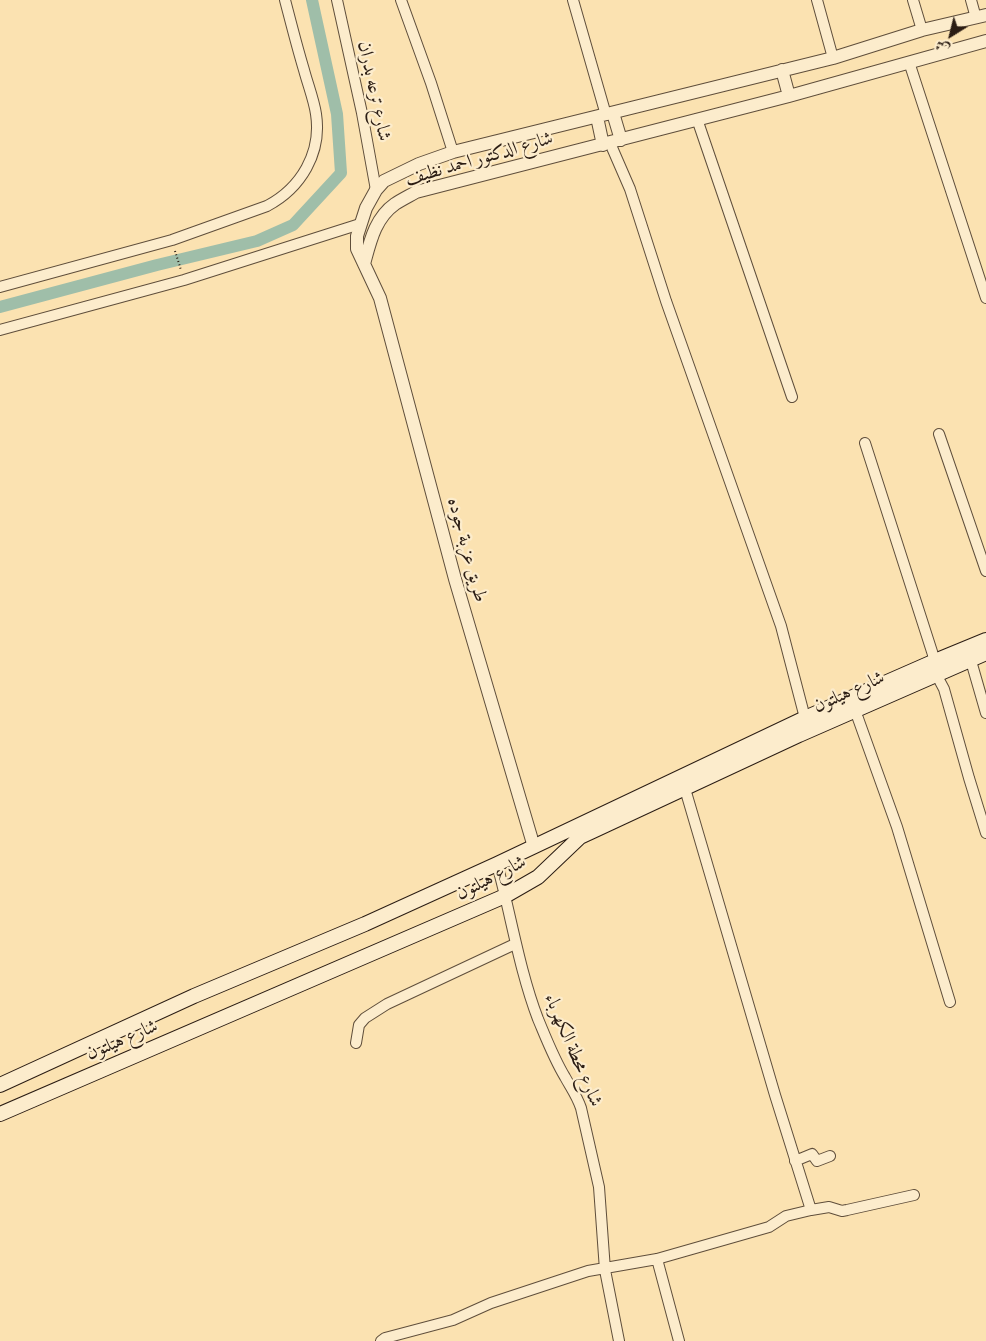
<!DOCTYPE html>
<html>
<head>
<meta charset="utf-8">
<style>
	body { margin:0 }
	#map { position:relative; width:986px; height:1341px; overflow:hidden; background:#fbe2b1; font-family:"EB Garamond",Amiri,serif }
	canvas { display:block }
	.north { position:absolute; left:926px; top:10px; width:50px; height:50px; -webkit-text-stroke:4px #fceccc; paint-order:stroke; rotate:216deg; font-size:14px; font-weight:700; line-height:20px; text-align:center; color:#2b1d14 }
	.north::after { content:''; display:block; margin:auto; width:18px; height:22px; background:#2b1d14; clip-path:polygon(50% 0,100% 100%,50% 72%,0 100%) }
</style>
</head>
<body>
<div id="map">
<canvas width="986" height="1341"></canvas>
<div class="north">ش</div>
</div>
<script>
const context = document.querySelector('canvas').getContext('2d');
context.lineJoin = 'round';
function stroke(path, color, width, dash) { context.strokeStyle = color; context.lineWidth = width; context.lineCap = dash ? 'butt' : 'round'; context.setLineDash(dash || []); context.stroke(path); }
function drawText(font, color, halo, rows, align = 'center') {
  context.font = font + ' "EB Garamond",Amiri,serif'; context.lineWidth = 4.5; context.setLineDash([]); context.textBaseline = 'middle'; context.strokeStyle = halo; context.fillStyle = color; for (const [text, x, y, turn = 0] of rows) {
    context.save(); context.translate(x, y); context.rotate((+turn || 0) * Math.PI / 180); context.textAlign = isNaN(turn) ? turn : align; if (halo) context.strokeText(text, 0, 0); context.fillText(text, 0, 0); context.restore();
  }
}
stroke(new Path2D(`
	M0 307 157 265 257 241 293 225 341 173 337 114 312 0`), '#9fbea9', 12);
const minor = new Path2D(`
	M337 0 362 113 376 190
	M401 0 431 83 453 152
	M573 0 606 115
	M817 0 833 58
	M913 0 922 30
	M971 0 976 18
	M909 62 986 298
	M697 119 792 397
	M610 143 630 189 666 301 781 626 805 718
	M0 287 172 240 267 206C301 188 322 153 316 114 314 100 308 85 304 70 297 47 291 23 285 0
	M0 330 184 280 360 224
	M939 434 986 571
	M865 443 935 661
	M969 654 986 713
	M936 674 944 689 969 778 986 833
	M855 710 897 827 950 1002
	M683 782 775 1095 811 1210
	M497 864C511 915 519 969 538 1019 546 1038 554 1059 565 1077 571 1088 577 1096 581 1108L599 1187 605 1270 619 1341
	M356 1043 359 1025 365 1018 387 1004 515 944
	M795 1161 812 1154 817 1161 830 1156
	M657 1259 679 1341
	M381 1341 385 1338 453 1320 491 1303 588 1271 657 1259 769 1227 786 1216 811 1210 829 1207 842 1211 847 1210 914 1195`);
const tertiary = new Path2D(`
	M782 70 789 96
	M613 113 621 140
	M597 117 603 145
	M364 264C370 242 375 218 395 204 401 200 409 196 416 192L789 96 986 41
	M534 847 455 579 380 298 357 249V236L366 208 376 190 384 181 419 164 453 152 833 58 922 30 986 15`);
const secondary = new Path2D(`
	M0 1085 194 996 365 924 497 864 805 718 935 661 986 640
	M0 1114 505 896 538 877 580 837 593 831 799 735 986 653`);
stroke(minor, '#5f4e3b', 12);
stroke(tertiary, '#5f4e3b', 14);
stroke(secondary, '#2b1d14', 16);
stroke(new Path2D(`
	M175 251 181 270`), '#2b1d14', 2, [1, 2.5]);
stroke(minor, '#fceccc', 10);
stroke(tertiary, '#fceccc', 12);
stroke(secondary, '#fceccc', 14);
drawText('19px', '#2b1d14', '#fceccc', [
	["شارع ترعه بدران",374,91,78],
	["شارع الدكتور احمد نظيف",479,159,-16],
	["طريق عزبة جوده",467,550,75],
	["شارع هيلتون",849,692,-24],
	["شارع هيلتون",491,878,-27],
	["شارع هيلتون",122,1040,-23],
	["شارع محطة الكهرباء",573,1050,67]
]);
</script>
</body>
</html>
